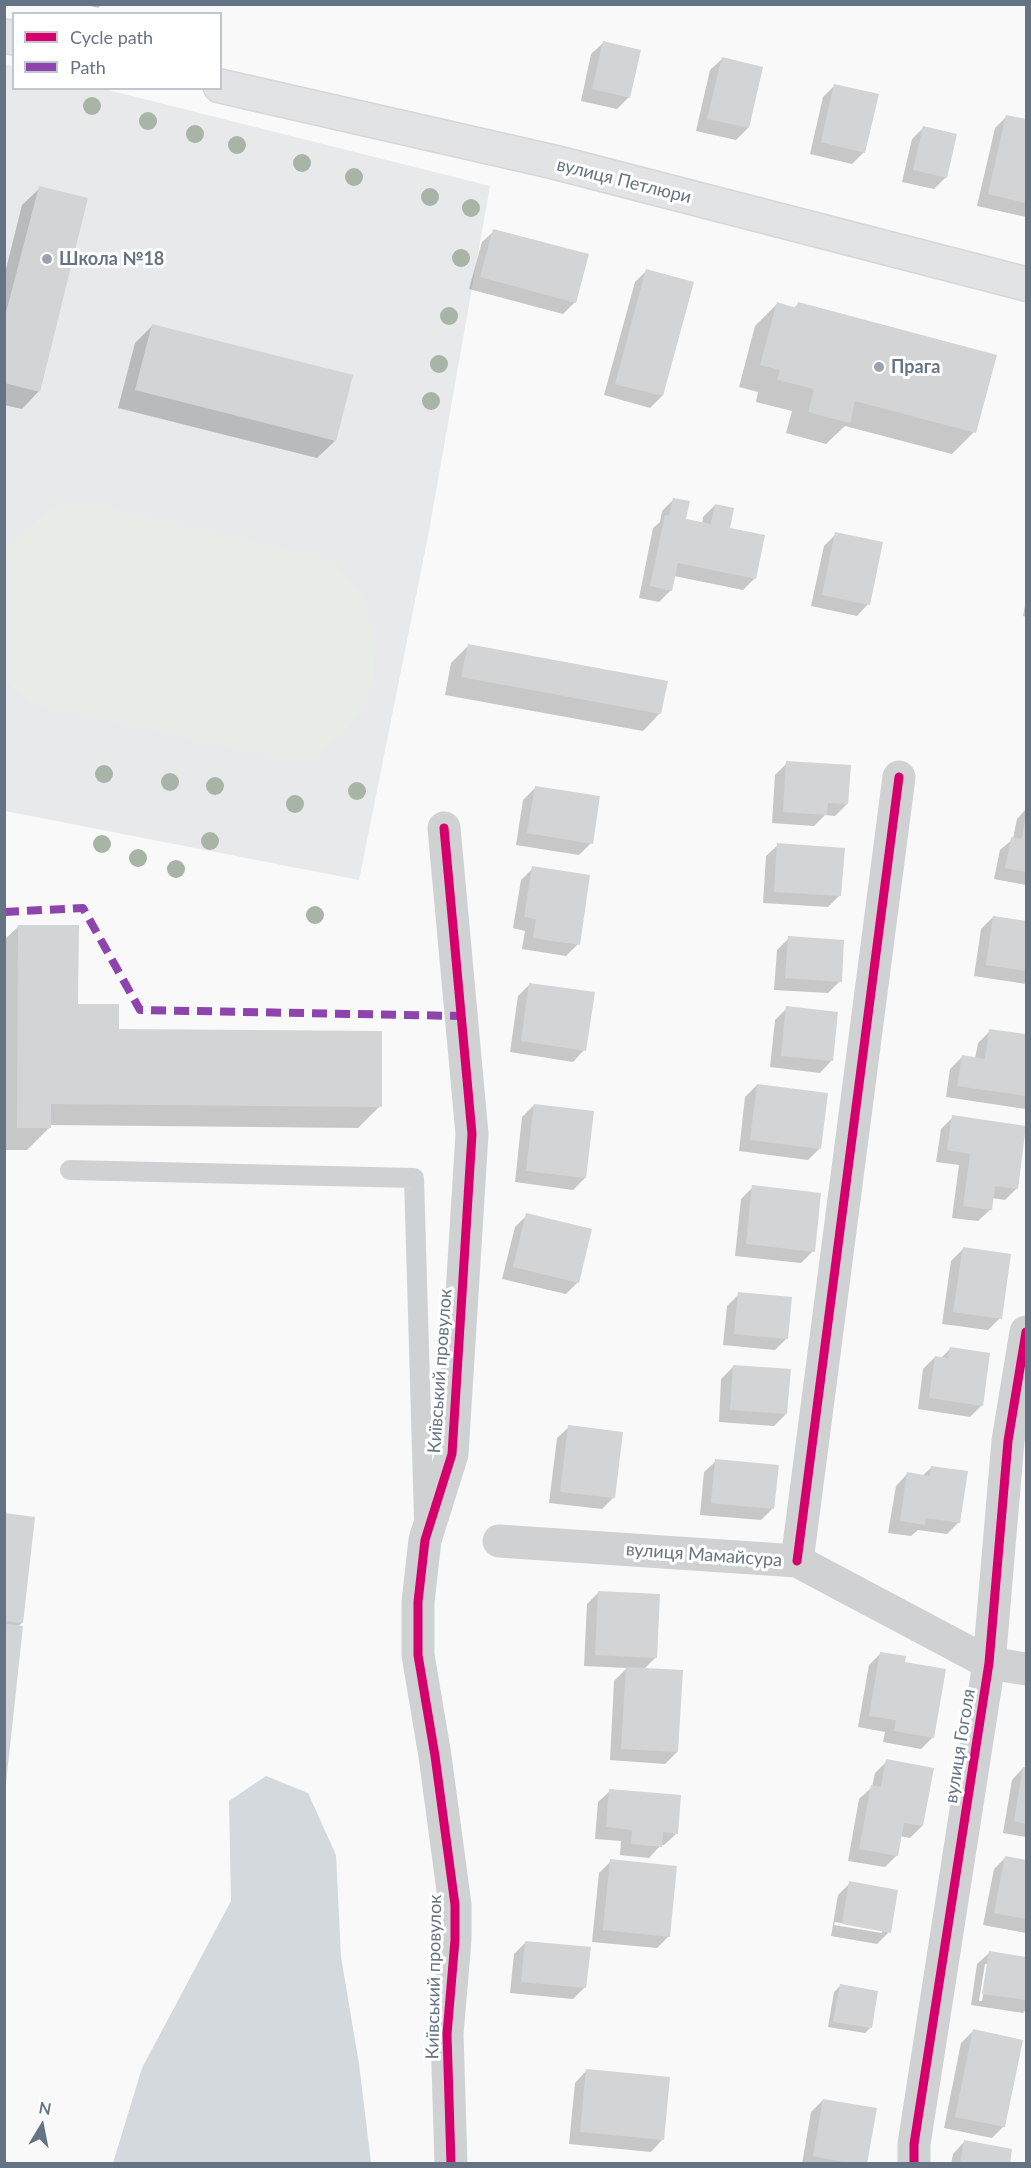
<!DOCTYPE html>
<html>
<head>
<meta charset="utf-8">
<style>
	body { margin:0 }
	#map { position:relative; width:1031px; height:2168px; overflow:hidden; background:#f9f9f9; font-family:Lato,sans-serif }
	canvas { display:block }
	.frame { position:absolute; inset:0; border:6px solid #647484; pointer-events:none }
	.legend { position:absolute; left:12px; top:12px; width:210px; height:78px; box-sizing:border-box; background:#fff; border:2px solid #c1c7ce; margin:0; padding:8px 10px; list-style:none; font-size:18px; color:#647484 }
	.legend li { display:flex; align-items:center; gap:12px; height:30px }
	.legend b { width:30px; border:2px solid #c1c7ce }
	.north { position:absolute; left:12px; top:2096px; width:60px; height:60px; -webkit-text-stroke:4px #fff; paint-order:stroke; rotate:10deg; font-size:16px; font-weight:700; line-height:24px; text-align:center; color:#647484 }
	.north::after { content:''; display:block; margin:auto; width:21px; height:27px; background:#647484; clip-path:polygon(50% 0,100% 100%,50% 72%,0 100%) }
</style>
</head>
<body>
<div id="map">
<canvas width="1031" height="2168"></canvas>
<div class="frame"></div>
<ul class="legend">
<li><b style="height:8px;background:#d6006c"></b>Cycle path</li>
<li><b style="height:8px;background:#8e44ad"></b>Path</li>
</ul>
<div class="north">N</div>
</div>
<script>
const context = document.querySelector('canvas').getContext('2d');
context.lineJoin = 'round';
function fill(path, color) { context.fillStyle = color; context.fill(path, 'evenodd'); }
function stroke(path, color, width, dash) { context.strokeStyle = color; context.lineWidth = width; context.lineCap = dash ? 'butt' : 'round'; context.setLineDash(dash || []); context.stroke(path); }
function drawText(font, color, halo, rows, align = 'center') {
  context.font = font + ' Lato,sans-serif'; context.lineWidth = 6; context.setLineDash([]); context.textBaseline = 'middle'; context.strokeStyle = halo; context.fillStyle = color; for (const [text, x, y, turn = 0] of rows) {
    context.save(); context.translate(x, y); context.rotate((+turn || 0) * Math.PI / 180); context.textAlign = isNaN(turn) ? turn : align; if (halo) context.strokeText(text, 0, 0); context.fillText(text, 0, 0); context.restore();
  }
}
fill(new Path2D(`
	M4 64 13 66 14 88 104 89 490 186 429 531 359 880 5 811Z`), '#e8e9ea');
fill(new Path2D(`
	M90 504 334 562 363 598 373 635 374 677 361 712 340 736 316 755 296 761 34 703 5 681V554C14 539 45 511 62 506 70 504 81 505 90 504Z`), '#e8ece7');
fill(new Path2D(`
	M266 1776 308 1793 336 1855 341 1957 359 2064 371 2163H113L142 2068 231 1901 229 1801Z`), '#d3d9dd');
fill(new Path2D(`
	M84 4H102L98 8Z
	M603 43 629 97 617 109 581 101 591 54Z
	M722 59 748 128 736 140 696 131 710 70Z
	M835 85 864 152 852 164 810 154 823 97Z
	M1007 116 1026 121V217L977 206 995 128Z
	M924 127 946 177 934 189 902 182 912 139Z
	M40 188 39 391 22 409 4 405V277L22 205Z
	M494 231 575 302 563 314 469 289 482 242Z
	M646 271 692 283 662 396 650 408 604 395 635 282Z
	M777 304 794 308 798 304 974 432 952 454 845 426 826 444 786 433 792 411 756 402 758 392 739 387 755 326Z
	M152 326 335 441 317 458 118 408 135 343Z
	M674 499 685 520 702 524 703 517 715 505 755 578 743 590 674 576 671 590 659 602 639 598 653 528 660 522 662 511Z
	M836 534 868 604 857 616 811 606 824 546Z
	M1026 599V617L1023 616Z
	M468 646 660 713 643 731 445 695 451 663Z
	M787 763 847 804 835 816 825 815 814 826 772 823 775 775Z
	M535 788 591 843 579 855 516 845 523 800Z
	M1026 809V885L994 879 1000 850 1013 839 1017 819Z
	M778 845 840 895 828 907 763 903 766 856Z
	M533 868 578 944 566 956 522 949 525 931 513 928 521 880Z
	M993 917 1026 922V984L974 976 981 929Z
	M19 926 77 1005 117 1031 380 1106 358 1128 49 1125V1128L27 1150H4V940Z
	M789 938 840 981 828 993 774 990 777 950Z
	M530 984 584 1050 573 1062 510 1052 518 996Z
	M787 1008 831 1061 820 1073 770 1067 775 1020Z
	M990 1031 1026 1036 1025 1109 946 1097 950 1069 962 1057 975 1059 978 1043Z
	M757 1085 820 1148 808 1160 739 1151 745 1097Z
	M534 1105 585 1178 573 1190 515 1182 522 1117Z
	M953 1117 1017 1188 1005 1200 992 1198 990 1210 978 1221 952 1218 959 1165 936 1162 941 1129Z
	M753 1187 813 1251 801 1263 735 1256 741 1199Z
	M527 1215 578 1282 566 1294 502 1279 515 1227Z
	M963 1249 1000 1318 988 1330 942 1324 951 1261Z
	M739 1294 787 1338 775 1350 723 1345 727 1306Z
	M950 1349 982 1405 970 1417 918 1409 923 1369 935 1357 941 1358Z
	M733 1367 786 1414 774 1426 719 1422 721 1379Z
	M569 1427 614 1497 602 1509 549 1503 557 1438Z
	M716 1461 773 1508 761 1520 700 1515 704 1472Z
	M932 1467 959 1522 947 1534 918 1530 911 1536 888 1533 896 1486 907 1474 922 1476Z
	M4 1515 22 1623 17 1627 22 1628 4 1783Z
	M599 1592 656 1657 643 1670 677 1752 665 1764 610 1760 614 1681 627 1668 584 1666 587 1604Z
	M881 1653 903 1663 933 1737 921 1749 883 1742 885 1732 858 1727 869 1665Z
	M887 1761 922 1826 910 1838 900 1836 897 1855 885 1867 848 1861 859 1799 872 1787 875 1773Z
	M1023 1768 1026 1769V1837L1003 1833 1012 1780Z
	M610 1791 676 1834 664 1845H661L649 1858 620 1855 621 1841 595 1839 598 1802Z
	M1006 1857 1026 1861V1933L983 1925 994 1869Z
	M611 1861 669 1936 657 1948 592 1942 599 1873Z
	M850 1883 889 1932 877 1944 831 1936 838 1895ZM835 1922 882 1930V1933L834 1925Z
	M526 1942 585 1987 573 1999 510 1993 514 1954Z
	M989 1953 1026 1958V2009L1023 2013 971 2005 977 1964ZM985 1964H988L982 2001H979Z
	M840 1986 870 2028 865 2033 828 2027 834 1992Z
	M973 2031 1004 2126 992 2138 944 2128 961 2043Z
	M586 2071 662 2140 651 2152 569 2144 575 2083Z
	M823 2100 865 2164H802L811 2112Z
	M964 2142 1008 2164H951L953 2154Z`), '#0003');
fill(new Path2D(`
	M603 41 641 50 630 98 592 89Z
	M722 57 763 67 749 128 707 119Z
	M834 84 879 94 865 153 821 142Z
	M1006 115 1026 119V203L988 194Z
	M923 126 957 134 947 178 913 170Z
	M39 186 88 198 40 392 4 383V320Z
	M493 229 589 254 576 303 480 277Z
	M646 269 694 282 663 396 615 384Z
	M777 302 796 308 798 302 997 355 976 433 855 401 850 423 808 412 814 389 777 380 780 370 760 365Z
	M152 324 353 375 336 441 135 390Z
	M673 498 690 501 686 519 711 524 715 504 734 508 730 528 765 535 756 579 678 563 672 591 650 586 665 515H669Z
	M835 532 883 542 870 605 822 595Z
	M468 644 668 681 661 714 461 677Z
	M786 761 851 765 848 804 828 803 827 815 783 812Z
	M535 786 600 796 593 844 527 833Z
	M1025 820 1026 872 1005 868 1011 837 1022 839Z
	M777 843 845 848 841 896 774 892Z
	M532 866 590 875 580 945 533 938 536 919 524 917Z
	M993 916 1026 921V971L986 965Z
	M18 925H79L78 1004H119V1029L382 1031V1107L51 1104V1128H17Z
	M788 936 844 940 842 982 785 978Z
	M529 983 595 992 586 1051 521 1041Z
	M786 1006 838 1012 833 1061 781 1056Z
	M989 1029 1026 1034V1096L957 1086 962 1055 985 1059Z
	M757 1084 828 1093 821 1149 750 1140Z
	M534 1104 594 1111 586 1178 526 1171Z
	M952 1115 1026 1126 1018 1189 995 1186 992 1210 963 1206 970 1154 947 1150Z
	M752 1185 821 1193 815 1252 746 1244Z
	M526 1213 592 1229 579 1283 513 1267Z
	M963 1247 1011 1254 1002 1319 953 1312Z
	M738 1292 792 1297 788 1339 734 1334Z
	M950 1347 990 1353 983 1406 929 1398 935 1356 948 1358Z
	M733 1365 791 1369 787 1414 730 1410Z
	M568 1425 623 1432 615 1498 560 1492Z
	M715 1459 779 1465 774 1509 711 1503Z
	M931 1466 968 1471 960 1523 926 1518 925 1525 900 1521 907 1472 930 1476Z
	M4 1513 35 1517 23 1623 4 1621Z
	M598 1591 660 1594 657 1658 595 1655Z
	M5 1624 23 1626 6 1783H5Z
	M880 1652 906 1656 905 1662 946 1669 934 1738 894 1731 896 1720 869 1716Z
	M626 1667 683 1670 678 1752 621 1749Z
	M886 1759 934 1768 923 1826 904 1823 898 1856 859 1849 871 1785 881 1787Z
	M1023 1767H1026V1824L1014 1821Z
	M609 1789 681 1795 678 1834 663 1832 662 1847 631 1844 632 1830 606 1827Z
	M1005 1856 1026 1860V1919L994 1913Z
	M610 1859 677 1866 670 1937 603 1930Z
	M849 1881 898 1890 891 1933 842 1924Z
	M525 1941 591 1947 586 1988 521 1982Z
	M989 1951 1026 1957V2000L982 1994Z
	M840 1984 878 1991 872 2028 833 2022Z
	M973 2029 1023 2040 1005 2127 955 2117Z
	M586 2069 670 2077 664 2140 580 2132Z
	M823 2099 877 2108 867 2164H854L813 2156Z
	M964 2140 1012 2149 1010 2164H960Z`), '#d2d4d5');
const secondary = new Path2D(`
	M4 36 14 38
	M220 86 554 162 1026 284`);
stroke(secondary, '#d6d7d8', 36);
stroke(new Path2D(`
	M70 1170 414 1178 424 1519`), '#cfd1d2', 20);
stroke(new Path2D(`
	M444 828 472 1134 452 1454 425 1540 418 1602V1655L435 1756 455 1905V1940L447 2034 451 2164
	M499 1541 797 1561 989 1663 1026 1669
	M797 1561 899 777
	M914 2164V2144L989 1663 1008 1441 1026 1332`), '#cfd1d2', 33);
stroke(secondary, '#e2e3e4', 33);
stroke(new Path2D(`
	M4 912 83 908 140 1010 461 1016`), '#8e44ad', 8, [15, 8]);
stroke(new Path2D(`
	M444 828 472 1134 452 1454 425 1540 418 1602V1655L435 1756 455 1905V1940L447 2034 451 2164
	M797 1561 899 777
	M914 2164V2144L989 1663 1008 1441 1026 1332`), '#d6006c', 9);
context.fillStyle = '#a8b4a6';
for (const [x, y] of [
	[92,106],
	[148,121],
	[195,134],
	[237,145],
	[302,163],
	[354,177],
	[430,197],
	[471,208],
	[461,258],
	[449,316],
	[439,364],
	[431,401],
	[104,774],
	[170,782],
	[215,786],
	[357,791],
	[295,804],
	[210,841],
	[102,844],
	[138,858],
	[176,869],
	[315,915]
]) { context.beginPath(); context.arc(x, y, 9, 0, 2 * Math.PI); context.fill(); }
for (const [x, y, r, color] of [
	[47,259,6,"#98a3ad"],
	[879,367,6,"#98a3ad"]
]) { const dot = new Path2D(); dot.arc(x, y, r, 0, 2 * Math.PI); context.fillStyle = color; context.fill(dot); stroke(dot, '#fff', 2); }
drawText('18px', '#647484', '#fff', [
	["вулиця Петлюри",624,181,14],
	["Київський провулок",440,1371,-86],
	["вулиця Мамайсура",704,1555,4],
	["вулиця Гоголя",960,1746,-81],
	["Київський провулок",434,1977,-89]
]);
drawText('bold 18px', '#647484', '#fff', [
	["Школа №18",59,259],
	["Прага",891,367]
], 'left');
</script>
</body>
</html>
